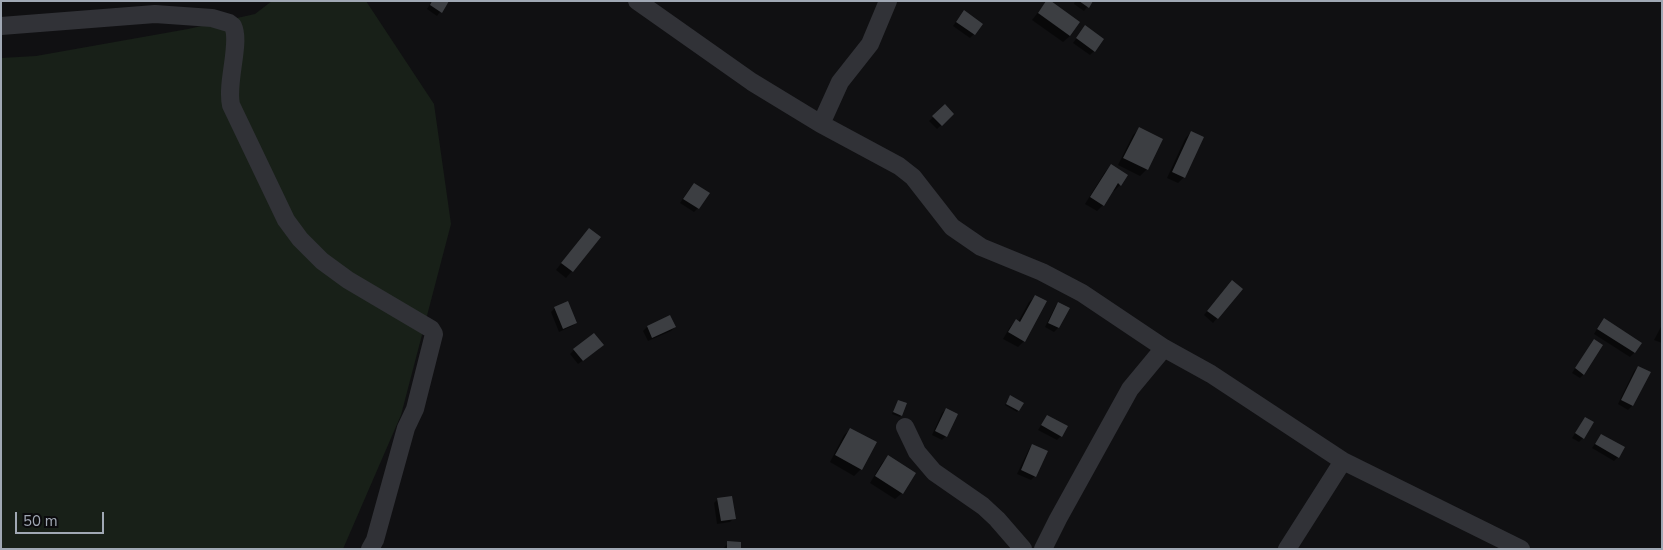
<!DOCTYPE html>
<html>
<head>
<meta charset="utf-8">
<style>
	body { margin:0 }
	#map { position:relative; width:1663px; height:550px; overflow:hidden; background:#101012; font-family:"Nunito Sans",sans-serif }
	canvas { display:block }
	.frame { position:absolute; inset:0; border:2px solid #a0a8b4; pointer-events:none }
	.scale { position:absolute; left:15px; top:512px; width:89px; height:22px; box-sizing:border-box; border:2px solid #a0a8b4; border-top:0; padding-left:6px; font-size:15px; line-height:18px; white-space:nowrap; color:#a0a8b4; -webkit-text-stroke:4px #0b0b0d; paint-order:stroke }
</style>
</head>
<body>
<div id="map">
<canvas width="1663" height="550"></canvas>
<div class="frame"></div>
<div class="scale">50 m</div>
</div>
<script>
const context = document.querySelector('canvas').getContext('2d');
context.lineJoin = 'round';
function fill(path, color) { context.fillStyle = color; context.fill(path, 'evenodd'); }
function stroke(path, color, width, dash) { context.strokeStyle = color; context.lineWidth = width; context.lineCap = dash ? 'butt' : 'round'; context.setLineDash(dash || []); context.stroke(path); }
fill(new Path2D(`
	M272 1H366L434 104 451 224 401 415 343 549H1V58L36 56 188 29 255 14Z`), '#182018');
fill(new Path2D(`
	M432 1H448L437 16 427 9Z
	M1047 1 1070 36 1063 42 1032 20Z
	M1075 1H1092L1084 11 1074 4Z
	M960 16 974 34 970 38 953 26Z
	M1085 27 1094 51 1090 55 1073 43Z
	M945 106 953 114 937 129 929 121Z
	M1139 129 1161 140 1147 169 1140 176 1118 165 1133 135Z
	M1191 132 1184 177 1178 183 1167 178 1185 139Z
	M1111 166 1120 185 1114 191 1112 190 1103 205 1097 211 1085 204 1105 172Z
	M690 188 698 208 694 212 680 203Z
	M583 235 600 237 566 278 556 270Z
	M1228 285 1241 289 1213 323 1204 315Z
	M1036 296 1024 341 1018 347 1003 339 1010 327 1016 321 1018 322 1029 302Z
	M1058 303 1068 308 1058 328 1054 332 1045 327 1055 307Z
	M555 308 576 323 572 326 559 332 551 312Z
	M670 316 675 327 671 331 648 341 643 331 647 327Z
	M1600 324 1640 343 1634 353 1630 357 1594 334Z
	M1662 325V343L1654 340Z
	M1594 340 1584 374 1580 378 1572 373Z
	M599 349 578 364 570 354 574 350Z
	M1638 367 1632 406 1628 410 1618 404 1634 371Z
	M1009 399 1018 410 1017 412 1005 405Z
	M898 401 901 415 900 417 892 414Z
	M946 409V436L942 440 932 435 942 413Z
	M1047 416 1061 436 1057 440 1038 430Z
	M1585 418 1583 438 1579 442 1572 438Z
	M851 429 875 443 861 469 854 476 830 462 844 435Z
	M1601 435 1618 457 1614 461 1592 448Z
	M1032 445 1035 476 1031 480 1017 474 1029 449Z
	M888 457 902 493 895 499 870 483 882 463Z
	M718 499 734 518 730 522 717 524 714 503Z
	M728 543 740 549H723Z`), '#0007');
fill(new Path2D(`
	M432 1H449L442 13 430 5Z
	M1046 1H1051L1080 22 1070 36 1038 13Z
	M1079 1H1093L1089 8Z
	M964 10 983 24 975 35 956 22Z
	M1085 25 1104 39 1095 52 1076 38Z
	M945 104 954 114 942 126 932 116Z
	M1139 127 1163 139 1148 170 1123 158Z
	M1191 131 1204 137 1185 178 1172 172Z
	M1111 164 1128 175 1121 186 1118 183 1104 206 1090 197Z
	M694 183 710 193 699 209 683 199Z
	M589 228 601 237 573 272 561 263Z
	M1232 280 1243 289 1218 319 1207 311Z
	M1035 295 1047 301 1025 342 1008 332 1016 319 1020 322Z
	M568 301 577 323 563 329 554 307Z
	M1058 302 1070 308 1059 328 1048 323Z
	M670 315 676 327 652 338 647 326Z
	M1604 318 1642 343 1635 353 1597 329Z
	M594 333 604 345 583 361 573 349Z
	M1594 339 1603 345 1584 375 1575 368Z
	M1638 366 1651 372 1633 406 1621 400Z
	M1010 395 1024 403 1019 411 1006 404Z
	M898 400 907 403 902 416 893 412Z
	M946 408 958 414 947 437 935 431Z
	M1047 415 1068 426 1062 437 1041 425Z
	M1585 417 1594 422 1584 439 1575 433Z
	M850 428 877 442 862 470 835 455Z
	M1601 434 1625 447 1619 458 1595 444Z
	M1032 444 1048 451 1036 477 1021 470Z
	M888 455 916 473 903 494 875 476Z
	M732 496 736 519 721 521 717 498Z
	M727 541 741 542V549H727Z`), '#3c3e42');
stroke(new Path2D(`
	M637 1 752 82 821 124 899 166 913 177 952 227 981 247 1042 272 1082 293 1164 348 1211 374 1343 461 1521 549
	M1 26 155 14 212 18 229 23 233 26C241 43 226 82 231 105L286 220 300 239 322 261 348 280 431 329 434 334 415 409 406 428 375 540 370 549
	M821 124 840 82 870 44 888 1
	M905 427 917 452 934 472 983 506 997 519 1023 549
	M1043 549 1058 519 1130 389 1164 348
	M1287 549 1343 461`), '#313237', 18);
</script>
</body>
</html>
